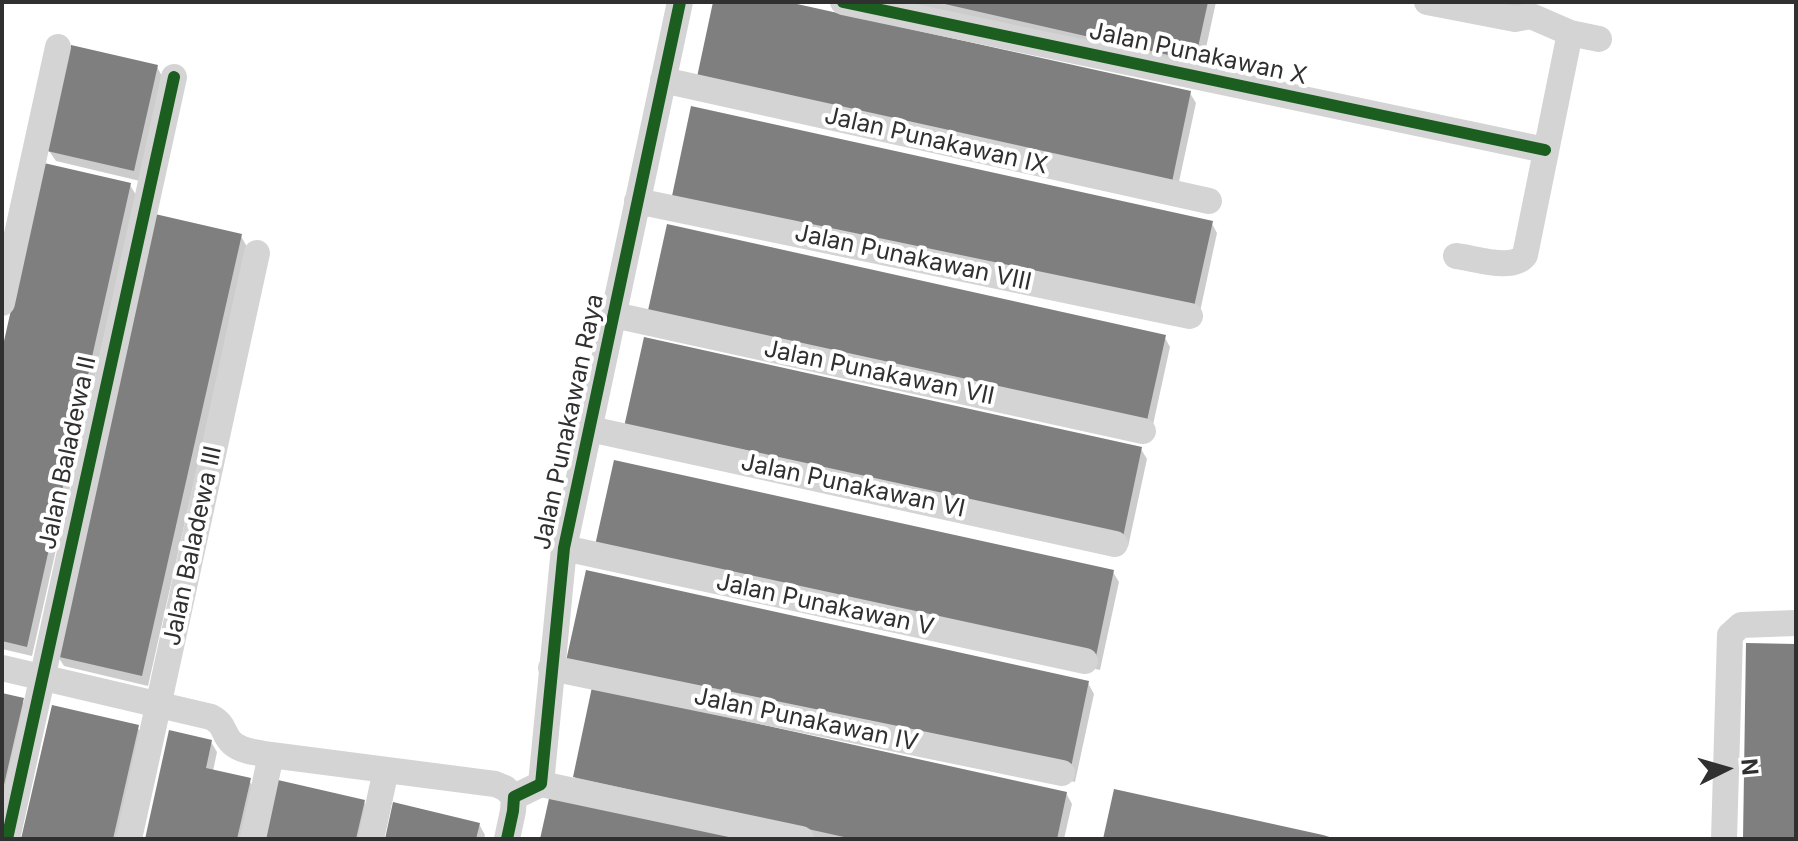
<!DOCTYPE html>
<html>
<head>
<meta charset="utf-8">
<style>
	body { margin:0 }
	#map { position:relative; width:1798px; height:841px; overflow:hidden; background:#fff; font-family:Inter,sans-serif }
	canvas { display:block }
	.frame { position:absolute; inset:0; border:4px solid #303030; pointer-events:none }
	.north { position:absolute; left:1686px; top:729px; width:80px; height:80px; -webkit-text-stroke:6px #fff; paint-order:stroke; rotate:85deg; font-size:22px; font-weight:700; line-height:32px; text-align:center; color:#303030 }
	.north::after { content:''; display:block; margin:auto; width:28px; height:36px; background:#303030; clip-path:polygon(50% 0,100% 100%,50% 72%,0 100%) }
</style>
</head>
<body>
<div id="map">
<canvas width="1798" height="841"></canvas>
<div class="frame"></div>
<div class="north">N</div>
</div>
<script>
const context = document.querySelector('canvas').getContext('2d');
context.lineJoin = 'round';
function fill(path, color) { context.fillStyle = color; context.fill(path, 'evenodd'); }
function stroke(path, color, width, dash) { context.strokeStyle = color; context.lineWidth = width; context.lineCap = dash ? 'butt' : 'round'; context.setLineDash(dash || []); context.stroke(path); }
function drawText(font, color, halo, rows, align = 'center') {
  context.font = font + ' Inter,sans-serif'; context.lineWidth = 8; context.setLineDash([]); context.textBaseline = 'middle'; context.strokeStyle = halo; context.fillStyle = color; for (const [text, x, y, turn = 0] of rows) {
    context.save(); context.translate(x, y); context.rotate((+turn || 0) * Math.PI / 180); context.textAlign = isNaN(turn) ? turn : align; if (halo) context.strokeText(text, 0, 0); context.fillText(text, 0, 0); context.restore();
  }
}
fill(new Path2D(`
	M715 2H780L1190 93 1196 103 1177 191Z
	M890 2H1216L1201 71Z
	M1443 2H1532L1527 22Z
	M157 67 163 78 140 181 56 161 49 151Z
	M130 185 136 195 32 656 2 649V359Z
	M680 206 1211 222 1217 233 1198 321Z
	M668 227 1164 336 1170 347 1151 434Z
	M241 236 247 247 148 686 64 666 57 655Z
	M633 437 1141 449 1147 459 1128 547Z
	M603 560 1113 572 1119 582 1100 670Z
	M575 671 1088 683 1094 694 1075 782Z
	M2 695 22 700 29 711 2 829Z
	M137 727 144 737 121 839H23Z
	M211 742 217 752 213 771 249 780 255 791 244 839H147Z
	M575 777 1066 793 1072 804 1064 839H815L581 788Z
	M364 802 370 812 364 839H267Z
	M479 824 485 835 484 839H386Z`), '#0003');
fill(new Path2D(`
	M713 2H788L1191 91 1172 182 697 77Z
	M936 2H1208L1195 61Z
	M71 45 158 65 134 171 47 151Z
	M691 106 1213 221 1193 311 672 196Z
	M44 163 131 183 27 647 2 641V350Z
	M155 214 242 234 142 676 55 656Z
	M667 224 1166 335 1146 425 647 315Z
	M644 337 1142 447 1123 537 624 427Z
	M614 460 1114 570 1095 661 594 550Z
	M586 570 1089 681 1070 772 566 661Z
	M1746 643 1796 644V839H1743Z
	M592 687 1067 792 1057 839H853L573 777Z
	M2 693 24 698 3 789H2Z
	M52 705 139 725 113 839H21Z
	M169 730 212 740 206 768 251 778 237 839H145Z
	M278 780 365 800 356 839H265Z
	M1114 789 1323 835 1336 839H1103Z
	M550 794 747 839H540Z
	M393 802 480 823 476 839H385Z`), '#7f7f7f');
stroke(new Path2D(`
	M843 2 1545 150
	M1427 2 1515 19 1531 16
	M1570 33 1599 39
	M663 80 1209 201
	M637 201 1190 316
	M1456 256C1474 258 1513 272 1525 255L1570 33 1531 16
	M2 303 58 47
	M614 315 1143 431
	M590 429 1115 544
	M564 548 1085 661
	M2 668 211 717C226 725 222 733 232 743 242 752 259 753 271 755L495 784 505 788 514 797
	M551 668 1062 773
	M541 784 801 839
	M7 839 174 77
	M129 839 257 253
	M253 839 271 755
	M371 839 386 770
	M507 839 513 811 514 797 541 784 564 548 680 2
	M1724 839 1730 635 1741 625 1796 623`), '#d4d4d4', 26);
stroke(new Path2D(`
	M843 2 1545 150
	M7 839 174 77
	M507 839 513 811 514 797 541 784 564 548 680 2`), '#1b5e20', 12);
drawText('24px', '#303030', '#fff', [
	["Jalan Punakawan X",1198,54,12],
	["Jalan Punakawan IX",936,141,13],
	["Jalan Punakawan VIII",913,258,12],
	["Jalan Punakawan VII",879,373,12],
	["Jalan Punakawan Raya",569,422,-78],
	["Jalan Baladewa II",68,453,-78],
	["Jalan Punakawan VI",853,486,12],
	["Jalan Baladewa III",193,546,-78],
	["Jalan Punakawan V",825,605,12],
	["Jalan Punakawan IV",806,720,12]
]);
</script>
</body>
</html>
